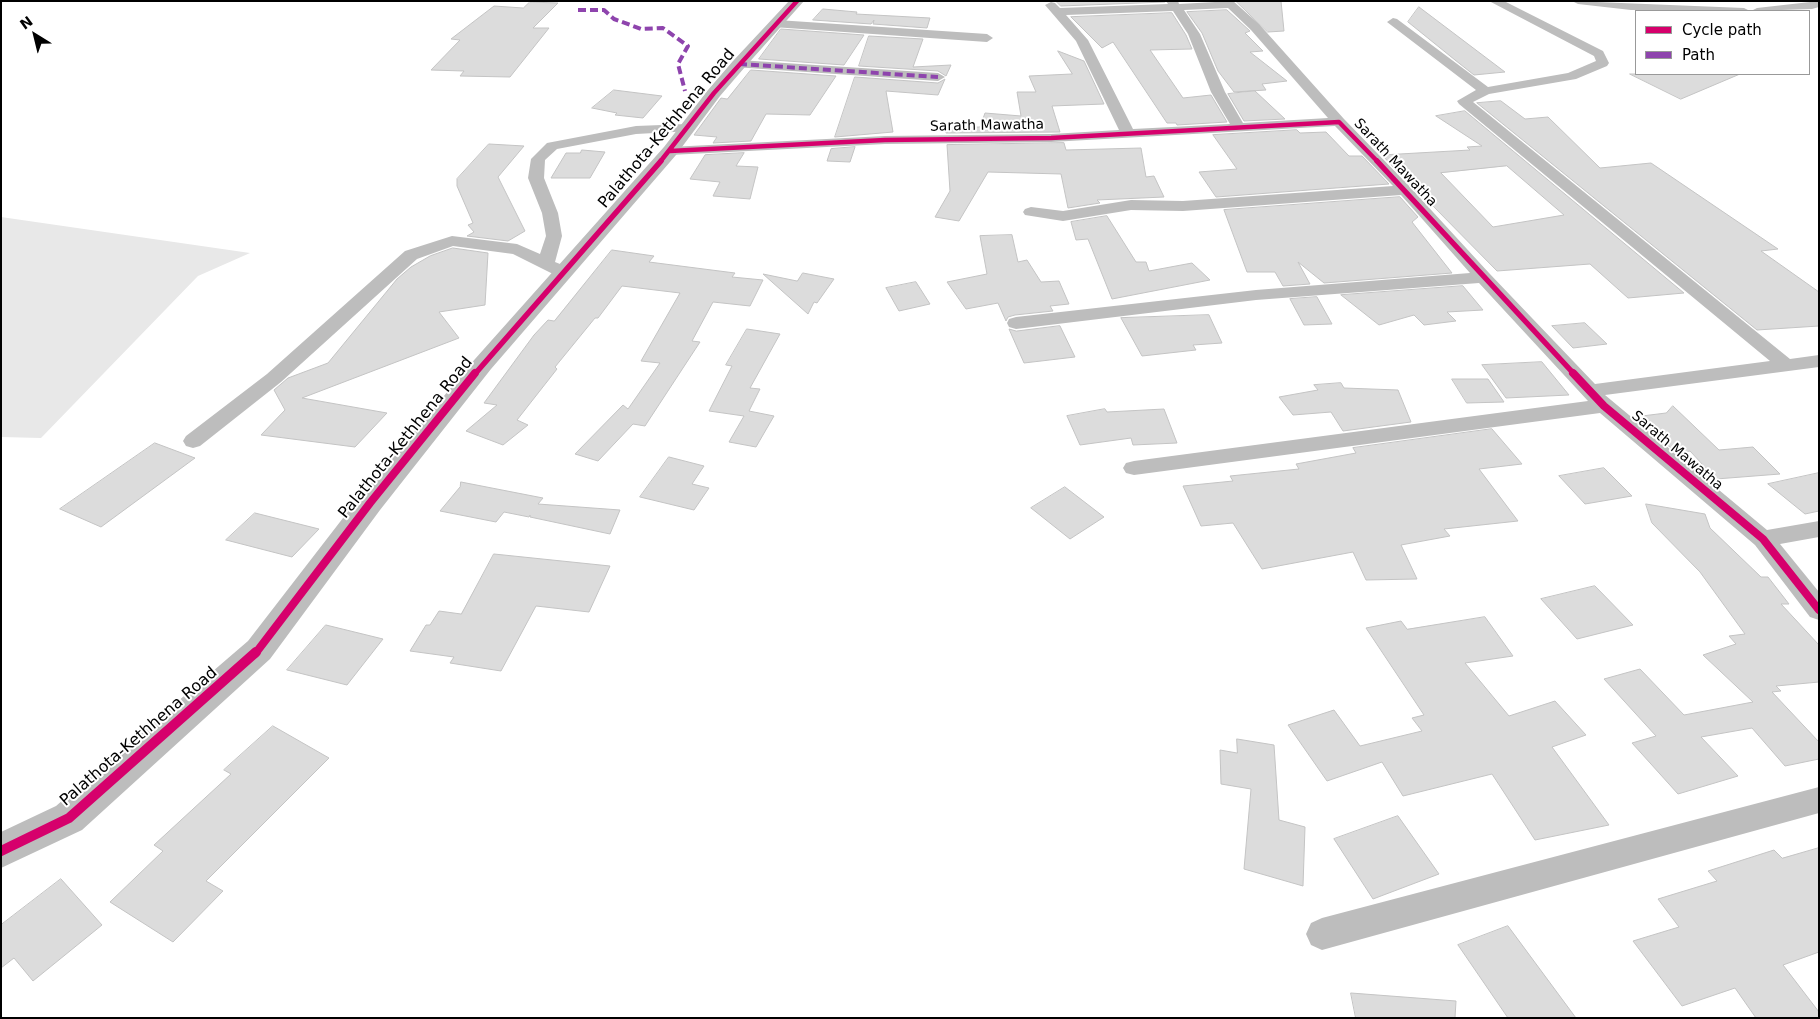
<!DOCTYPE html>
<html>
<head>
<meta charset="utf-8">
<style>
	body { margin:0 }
	#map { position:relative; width:1820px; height:1019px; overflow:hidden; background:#fff; font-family:"DejaVu Sans",sans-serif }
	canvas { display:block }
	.frame { position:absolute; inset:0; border:2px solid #000; pointer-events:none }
	.legend { position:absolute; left:1635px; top:10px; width:175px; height:65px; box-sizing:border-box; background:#fff; border:1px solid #999; margin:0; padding:6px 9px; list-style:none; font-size:15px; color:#000 }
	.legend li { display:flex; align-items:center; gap:10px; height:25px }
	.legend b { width:25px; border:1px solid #999 }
	.north { position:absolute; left:10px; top:10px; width:50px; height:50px; -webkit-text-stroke:4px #fff; paint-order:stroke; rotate:324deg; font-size:14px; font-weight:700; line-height:20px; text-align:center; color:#000 }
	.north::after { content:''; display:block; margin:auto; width:18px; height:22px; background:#000; clip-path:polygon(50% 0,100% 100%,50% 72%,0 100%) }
</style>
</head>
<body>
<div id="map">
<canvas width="1820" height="1019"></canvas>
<div class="frame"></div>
<ul class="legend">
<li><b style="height:6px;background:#d6006c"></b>Cycle path</li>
<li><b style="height:6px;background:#8e44ad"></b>Path</li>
</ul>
<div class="north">N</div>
</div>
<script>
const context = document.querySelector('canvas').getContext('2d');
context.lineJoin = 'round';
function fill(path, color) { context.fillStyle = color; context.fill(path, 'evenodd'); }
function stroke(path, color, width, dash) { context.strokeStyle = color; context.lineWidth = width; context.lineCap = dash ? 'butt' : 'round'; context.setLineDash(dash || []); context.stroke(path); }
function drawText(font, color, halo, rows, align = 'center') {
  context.font = font + ' "DejaVu Sans",sans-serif'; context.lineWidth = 4; context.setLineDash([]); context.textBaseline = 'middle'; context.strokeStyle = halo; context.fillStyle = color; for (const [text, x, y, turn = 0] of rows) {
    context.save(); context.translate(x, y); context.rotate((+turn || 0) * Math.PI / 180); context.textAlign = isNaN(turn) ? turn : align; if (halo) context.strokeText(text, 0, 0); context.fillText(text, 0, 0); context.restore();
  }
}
fill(new Path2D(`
	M1 217 250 253 198 276 41 438 1 437Z`), '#e8e8e8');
const building = new Path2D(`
	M1056 1H1164L1165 2 1061 6Z
	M1236 1H1281L1284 31 1268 32Z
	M530 2 558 3 533 28H549L510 77 460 76 464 71 431 70 460 40 451 39 494 6 523 8Z
	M1419 7 1505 72 1474 75 1455 60 1408 22Z
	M823 9 857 12 856 14 930 18 927 28 873 24 874 20 871 24 813 20Z
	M1227 10 1250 31 1245 33 1263 51 1250 52 1287 81 1262 84 1266 90 1234 92 1218 71 1202 33 1187 12Z
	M1172 13 1186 35 1192 49 1150 50 1183 98 1211 95 1227 122 1177 125 1176 123H1167L1113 42 1102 48 1071 17Z
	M781 29 864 35 844 65 759 59Z
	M869 36 923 39 913 67 951 65 946 76 938 71 859 66Z
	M1058 51 1084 61 1104 104 1052 106 1060 132 946 133 945 128 980 127 985 113 1021 116 1017 92H1036L1029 76 1072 74Z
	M751 70 836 76 810 115 766 114 751 141 713 143 717 137 694 135 721 98 727 99Z
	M1630 74H1740L1681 99Z
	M855 77 938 83 945 79 938 95 886 91 893 132 835 137Z
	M614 90 662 96 643 118 615 115 617 113 592 108Z
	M1255 91 1285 119 1244 121 1228 94Z
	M1501 101 1525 119 1548 117 1600 168 1651 163 1778 249 1761 251 1819 292V326L1757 330 1477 103Z
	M1465 111 1684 293 1628 298 1590 264 1497 271 1432 205 1430 206 1382 155 1470 150 1467 147 1482 146 1436 116ZM1507 166 1564 215 1493 227 1441 173Z
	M1297 130 1300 133 1326 132 1349 156H1362L1389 184 1216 197 1199 172 1237 169 1213 135Z
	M1064 143 1066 150 1141 148 1146 177 1154 176 1164 197 1097 200 1100 203 1068 208 1061 174 988 172 959 221 935 217 950 191 947 145Z
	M489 144 524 146 498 177 525 231 508 241 467 236 474 232 468 225 473 223 457 186V179Z
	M855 147 850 162 827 161 831 149Z
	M582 150 605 152 590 178H551L566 153H580Z
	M744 153 736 166 758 167 750 199 713 196 720 182 690 179 705 155Z
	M1400 197 1418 217 1412 222 1452 273 1324 283 1298 262 1310 284 1283 286 1275 272H1247L1224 210Z
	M1107 216 1136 262H1146L1149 271 1192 263 1210 280 1112 299 1088 239 1076 240 1071 222Z
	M1012 235 1018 262 1027 260 1041 282 1059 281 1069 304 1050 306 1053 311 1015 315 1008 317 1006 321 998 303 966 309 947 282 987 274 980 236Z
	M453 248 488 253 485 305 439 312 459 338 302 398 387 413 355 447 261 435 285 410 274 390 288 378 328 363 397 279 411 267 430 256Z
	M612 250 654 256 649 262 735 273 732 277 763 280 750 306 713 302 692 341 700 342 645 426 633 424 598 461 575 454 623 405 628 409 660 363 641 361 680 293 622 286 598 318H595L555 367 557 369 517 420 528 425 503 445 466 431 497 405 484 403 534 335 548 320 554 321Z
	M803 273 834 279 817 303 814 302 808 314 763 274 797 281Z
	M916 282 930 304 899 311 886 288Z
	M1463 286 1483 310 1447 312 1456 321 1424 325 1414 315 1379 325 1341 295Z
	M1317 297 1332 324 1304 325 1290 299Z
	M1209 315 1222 343 1193 345 1196 350 1142 356 1121 318Z
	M1585 323 1607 344 1573 348 1552 326Z
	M1060 326 1075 357 1024 363 1009 329 1016 331Z
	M747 329 780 334 750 388 760 389 749 411 774 416 756 447 729 442 744 416 709 411 732 366 726 365Z
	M1542 362 1569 395 1506 398 1482 365Z
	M1452 379H1488L1504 402 1467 403Z
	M1341 383 1344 388 1398 390 1411 422 1343 431 1331 412 1293 415 1279 397 1318 390 1314 385Z
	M1673 406 1719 450 1753 447 1780 474 1716 479 1690 451 1677 453 1634 417 1666 413Z
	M1105 409 1107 412 1164 409 1177 443 1133 445 1131 438 1080 445 1067 416Z
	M1492 429 1522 464 1479 469 1518 521 1444 529 1450 536 1401 545 1417 579 1366 580 1353 552 1262 569 1233 523 1201 526 1183 486 1233 481 1230 476 1299 469 1296 464 1356 453 1353 448Z
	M155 443 195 458 101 527 60 509Z
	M669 457 704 466 692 484 709 488 694 510 640 497Z
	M1604 468 1632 496 1585 504 1559 476Z
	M1819 473V511L1805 514 1768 484Z
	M461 482 543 498 538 504 620 510 610 534 530 517V515L529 517 504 512 496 522 440 511 460 487Z
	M1065 487 1104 517 1070 539 1031 508Z
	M1646 504 1705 514 1710 528 1761 577H1768L1789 604H1781L1819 645V682L1776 686 1781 691 1772 692 1819 742V759L1785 766 1752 728 1701 737 1738 776 1678 794 1632 743 1656 736 1604 679 1640 669 1684 715 1753 702 1703 655 1736 644 1729 636 1745 634 1700 572 1652 523Z
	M255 513 319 529 292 557 226 540Z
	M494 554 610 566 589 612 536 606 501 671 450 663 454 657 410 651 426 625H430L439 611 461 614Z
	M1595 586 1633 625 1577 639 1541 599Z
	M1485 617 1513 656 1465 663 1509 716 1555 701 1586 735 1552 747 1609 825 1535 840 1492 774 1403 796 1382 762 1327 781 1288 725 1334 710 1360 746 1422 731 1412 718 1424 715 1366 628 1401 621 1407 629Z
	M326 625 383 639 347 685 287 670Z
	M273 726 329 758 206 881 223 891 173 942 110 902 163 851 154 845 231 774 224 770Z
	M1237 739 1274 745 1279 820 1305 827 1303 886 1244 869 1251 789 1221 784 1220 750 1237 753Z
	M1398 816 1439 874 1373 899 1334 839Z
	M1819 848V952L1783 965 1819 1012V1018H1756L1735 988 1682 1006 1633 941 1679 927 1658 899 1717 881 1708 871 1774 850 1782 858Z
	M61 879 102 925 33 981 14 958 1 968V925Z
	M1508 926 1576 1018H1508L1458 945Z
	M1351 993 1456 1001 1455 1018H1356Z`);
fill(building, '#dcdcdc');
stroke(building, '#c4c4c4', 1);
fill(new Path2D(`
	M1166 1H1178L1179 4 1233 1 1259 24 1344 119 1410 187 1489 273 1595 384 1770 361 1459 104 1457 101 1476 90 1387 22 1393 18 1397 19 1488 87 1568 73 1596 61 1594 56 1489 1H1504L1603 51 1609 63 1607 66 1576 79 1489 94 1473 102 1790 359 1819 355V367L1605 395 1767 530 1819 521V537L1780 544 1819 592V620L1810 617 1755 545 1600 413 1134 475 1126 473 1123 468 1126 463 1134 461 1588 401 1479 283 1256 300 1016 329 1009 327 1007 323 1009 319 1016 317 1256 290 1470 273 1401 195 1183 211 1131 210 1063 221 1025 215 1023 212 1025 209 1031 207 1063 211 1131 200 1183 201 1393 186 1335 126 1051 142 885 144 670 155 665 154 663 151 665 148 670 147 885 136 1051 134 1119 130 1076 41 1045 5 1051 2 1055 3 1060 8 1168 4ZM1228 8 1251 30 1328 118 1243 123 1225 92 1200 34 1184 10ZM1173 11 1188 34 1211 92 1230 124 1133 129 1088 40 1066 15Z
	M1572 1 1744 8 1750 11 1631 10 1578 4Z
	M1819 1V7L1812 9 1751 11 1757 8Z
	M777 20 987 34 993 38 987 42 773 27 771 24 773 21Z
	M739 60 938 73 945 77 938 81 734 67 733 64 734 61Z
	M687 124 692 125 694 128 692 131 636 134 557 149 545 160 544 178 558 213 562 236 555 262 565 266 568 270 565 274 559 275 553 274 513 254 453 246 417 259 281 382 200 446 193 448 186 446 183 441 186 436 267 374 405 251 452 236 517 244 540 254 546 236 542 213 528 178 531 159 547 143 636 126Z
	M1819 787V813L1322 950 1311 945 1306 934 1311 923 1322 918Z`), '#bdbdbd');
fill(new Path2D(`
	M789 1H804L745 67 720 96 676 155 491 369 380 510 270 659 82 830 1 868V832L56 806 248 641 360 496 475 359 664 147 708 90 733 61Z`), '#bdbdbd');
stroke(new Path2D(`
	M578 10H604L614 19 641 29 663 28 688 46 678 64 685 91
	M739 64 938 77`), '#8e44ad', 4, [8, 4]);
stroke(new Path2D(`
	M670 151 885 140 1051 138 1339 122 1378 162
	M660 162 714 93 797 1`), '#d6006c', 4.5);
stroke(new Path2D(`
	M1377 161 1575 375
	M474 375 661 161`), '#d6006c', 5.5);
stroke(new Path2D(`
	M1573 373 1604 406 1763 539 1819 610
	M255 654 370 503 475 373`), '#d6006c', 8);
stroke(new Path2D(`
	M1 851 69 818 256 652`), '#d6006c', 10);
drawText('14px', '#000', '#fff', [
	["Sarath Mawatha",987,126,-1],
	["Sarath Mawatha",1395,163,47],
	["Sarath Mawatha",1677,451,40]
]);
drawText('16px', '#000', '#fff', [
	["Palathota-Kethhena Road",667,129,-50],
	["Palathota-Kethhena Road",406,438,-51],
	["Palathota-Kethhena Road",139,737,-41]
]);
</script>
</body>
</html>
